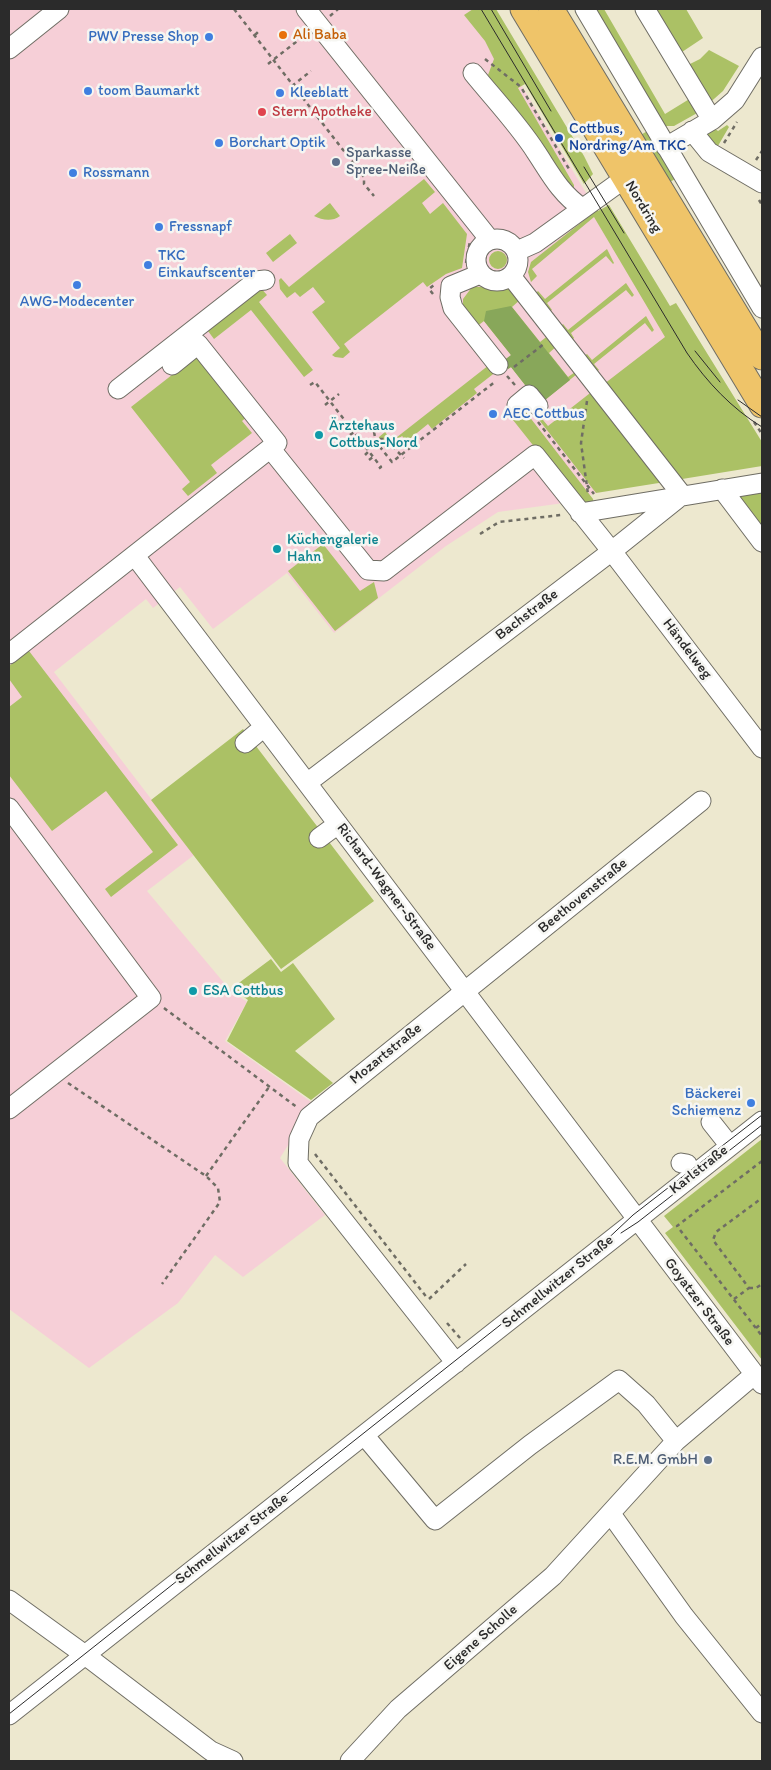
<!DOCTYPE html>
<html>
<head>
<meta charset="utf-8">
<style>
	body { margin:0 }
	#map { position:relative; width:771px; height:1770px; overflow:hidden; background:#ede8cf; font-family:Itim,sans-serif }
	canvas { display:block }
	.frame { position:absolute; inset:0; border:10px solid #2b2b2b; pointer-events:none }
</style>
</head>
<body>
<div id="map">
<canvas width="771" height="1770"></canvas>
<div class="frame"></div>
</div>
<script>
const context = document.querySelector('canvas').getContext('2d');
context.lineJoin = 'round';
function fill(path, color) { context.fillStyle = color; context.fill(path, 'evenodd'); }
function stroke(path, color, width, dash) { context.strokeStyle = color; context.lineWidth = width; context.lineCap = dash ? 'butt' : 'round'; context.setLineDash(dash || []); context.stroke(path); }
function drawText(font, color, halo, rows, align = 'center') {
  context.font = font + ' Itim,sans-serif'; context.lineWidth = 5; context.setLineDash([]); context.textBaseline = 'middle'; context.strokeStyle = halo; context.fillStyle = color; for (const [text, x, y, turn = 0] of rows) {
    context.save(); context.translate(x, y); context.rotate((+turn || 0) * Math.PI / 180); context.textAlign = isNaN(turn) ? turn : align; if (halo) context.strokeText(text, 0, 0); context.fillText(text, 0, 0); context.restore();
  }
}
fill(new Path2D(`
	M9 9H473L491 35 683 354 762 442 564 503 498 512 446 546 334 633 287 573 213 629 180 587 153 608 146 599 54 672 194 855 147 891 230 990 247 1002 225 1041 314 1104 280 1158 325 1215 243 1277 215 1255 178 1303 89 1368 9 1309Z`), '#f6cfd7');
fill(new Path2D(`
	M473 9H496L584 156 593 174 584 184 525 84 518 88 574 185V194L493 86 488 75 494 59 485 41 464 15Z
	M590 9H604L665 114 691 98 699 112 674 126H662Z
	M648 9H686L703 38 676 56Z
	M709 50 739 66 723 91 706 106 682 68 700 59Z
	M727 125 729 127 715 151 706 134 714 128 718 131Z
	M649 130 660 148 657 150 663 159 666 158 678 177 667 184 639 136Z
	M424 179 435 192 422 203 430 214 443 203 467 234 462 268 446 274 427 287 423 282 344 344 350 352 343 358 335 357 332 355 340 348 312 312 325 302 313 287 300 297 295 292 287 298 280 289 279 280 281 278 289 287Z
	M330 203 340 216C332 222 322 220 314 216Z
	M609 205 670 306 676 303 762 442V466L676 480 604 384 665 337 594 217 532 269 537 276 531 282 528 272 531 262 597 210 598 211Z
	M290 234 297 243 273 262 266 253Z
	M607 249 614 263 613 264 606 256 547 303 552 310 549 312 535 294 538 291 545 299Z
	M489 260a9 9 0 1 1 18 0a9 9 0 1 1-18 0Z
	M626 283 634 295 632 297 626 290 571 333 574 338 572 340 561 326 563 324 568 330Z
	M258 285 267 295 259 302 313 370 304 377 251 310 214 339 205 327Z
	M472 287C486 285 495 292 510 288L521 299 512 307 540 342 550 334 558 345 549 353 568 377 578 370 577 374 540 404 511 367 508 369 511 355 484 321 476 327 463 306V299Z
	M646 316 654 330 652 332 645 323 594 364 599 370 596 372 584 356 587 354 592 360Z
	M200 353 249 415 242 421 252 433 211 465 217 473 188 496 182 489 190 482 131 407Z
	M489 365 497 371 474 389 477 393 432 429 428 424 407 441 402 436 386 449 379 441V437L385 432 392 441Z
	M594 390 665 482 596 493 529 407 534 409 548 426Z
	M525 411 593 499 594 504 582 507 513 420Z
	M762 490V533L733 494Z
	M323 544 360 591 374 582 378 598 335 631 288 571Z
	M29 651 178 845 111 897 105 889 153 852 106 791 52 831 9 775V707L22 697 9 679V666Z
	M243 729 374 901 281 969 151 800Z
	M271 959 281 972 293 963 335 1019 295 1051 333 1083 311 1100 227 1041 248 1000 232 988Z
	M762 1139V1360L665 1233 673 1227 664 1216Z`), '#abc165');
fill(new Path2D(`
	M511 306 570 380 540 404 511 367 508 369 503 361 511 355 484 321 486 311Z`), '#88a75a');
const minor = new Path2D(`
	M306 9 490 240
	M585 9 762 308
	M645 9 712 120
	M9 49 59 9
	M473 73C494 99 518 124 536 152 550 173 560 193 582 208
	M692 131 709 152 762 183
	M666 147 712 120 735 100 762 57
	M476 260a21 21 0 1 1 42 0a21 21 0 1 1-42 0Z
	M517 251 535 243 635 171
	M480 274 451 286 450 297 453 308 498 365
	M511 276 682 495
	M118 389 256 281 265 280
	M517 405 529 395 538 406
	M270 448 368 570 384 571 535 455 617 558 762 748
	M722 489 762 542
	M580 513 762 483
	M135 556 762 1384
	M9 654 277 443 198 344 172 365
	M245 743 264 727
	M307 783 612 551 682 495
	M9 808 151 998 9 1109
	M319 838 338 824
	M711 1122 730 1146
	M681 1163 687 1164
	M456 1363 298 1163 299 1139 309 1117 701 801
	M364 1435 435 1520 530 1445 619 1380 646 1404 676 1441
	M611 1514 684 1616 762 1713
	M9 1600 85 1655 211 1751 233 1761
	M9 1715 762 1121
	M350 1761 398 1709 553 1576 676 1441 755 1374`);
const major = new Path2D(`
	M523 9 762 405
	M551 9 762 357`);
stroke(minor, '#6f6d64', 21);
stroke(major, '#6f6d64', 27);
stroke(new Path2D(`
	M234 9 364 177V184L374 196
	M330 16 338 9
	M255 35 259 31
	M485 59 521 87 569 169
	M268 64 306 34
	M292 86 311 71
	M724 143 737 122
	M756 160 762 151
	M759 200 762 205
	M466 263 470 241
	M433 294 429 289 435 284
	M514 367 544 344
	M507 376 515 385
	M310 385 315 382 381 467 377 470
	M587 401 581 443 588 494
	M325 405 339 394
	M538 422 594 494
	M754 422 762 434
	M374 432 376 442 392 462 496 381
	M350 435 354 432
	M367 449 379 439H385L404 458
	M365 455 369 451
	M369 460 373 457
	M480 534 499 522 561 515
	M164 1008 298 1108
	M68 1083 206 1176 218 1188 220 1202 162 1284
	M315 1154 428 1299
	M762 1161 677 1226 762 1336
	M206 1176 269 1087
	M749 1288H756L762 1284
	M429 1299 466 1264
	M734 1299 749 1288 713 1240 716 1232 762 1198
	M447 1323 460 1338
	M756 1328 762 1323`), '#6f6d64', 2.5, [4, 4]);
stroke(minor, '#fff', 19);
stroke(major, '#efc469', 25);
stroke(new Path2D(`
	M481 9 687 353C707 382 731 408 762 427
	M491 9 551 111
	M584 167 624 233
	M695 351 720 382
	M738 400 762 417
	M621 1233 638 1222 762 1125
	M9 1714 600 1246 633 1215 762 1115`), '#2b2b2b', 1);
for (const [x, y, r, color] of [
	[283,35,5,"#e8710a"],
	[209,37,5,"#3f7fe0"],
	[88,91,5,"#3f7fe0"],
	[280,93,5,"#3f7fe0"],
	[262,112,5,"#e0444e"],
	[559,138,5,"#1a4fb4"],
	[219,143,5,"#3f7fe0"],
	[336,162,5,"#5c6f8a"],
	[73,173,5,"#3f7fe0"],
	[159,227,5,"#3f7fe0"],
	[148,265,5,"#3f7fe0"],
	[77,285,5,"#3f7fe0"],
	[493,414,5,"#3f7fe0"],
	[319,435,5,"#0f9aa8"],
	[277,549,5,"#0f9aa8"],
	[193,991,5,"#0f9aa8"],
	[751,1103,5,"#3f7fe0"],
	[708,1460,5,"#5c6f8a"]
]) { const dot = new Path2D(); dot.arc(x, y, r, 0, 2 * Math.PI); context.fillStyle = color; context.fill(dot); stroke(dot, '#f6f6f2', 2); }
drawText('15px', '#c56008', '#f6f6f2', [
	["Ali Baba",293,35]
], 'left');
drawText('15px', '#366cbe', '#f6f6f2', [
	["PWV Presse Shop",199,37,"right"],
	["toom Baumarkt",98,91],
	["Kleeblatt",290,93],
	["Borchart Optik",229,143],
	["Rossmann",83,173],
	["Fressnapf",169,227],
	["TKC",158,256],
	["Einkaufscenter",158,273],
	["AWG-Modecenter",77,302,"center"],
	["AEC Cottbus",503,414],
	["Bäckerei",741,1094,"right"],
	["Schiemenz",741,1111,"right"]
], 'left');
drawText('15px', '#be3a42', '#f6f6f2', [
	["Stern Apotheke",272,112]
], 'left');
drawText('15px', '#164399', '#f6f6f2', [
	["Cottbus,",569,129],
	["Nordring/Am TKC",569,146]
], 'left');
drawText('15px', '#4e5e75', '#f6f6f2', [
	["Sparkasse",346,153],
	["Spree-Neiße",346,170],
	["R.E.M. GmbH",698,1460,"right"]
], 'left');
drawText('15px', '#2b2b2b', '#f6f6f2', [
	["Nordring",643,207,59],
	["Bachstraße",527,615,-37],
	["Händelweg",687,649,53],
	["Richard-Wagner-Straße",386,887,53],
	["Beethovenstraße",583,896,-39],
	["Mozartstraße",386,1054,-39],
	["Karlstraße",699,1170,-38],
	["Schmellwitzer Straße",558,1282,-39],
	["Goyatzer Straße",699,1302,53],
	["Schmellwitzer Straße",232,1539,-38],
	["Eigene Scholle",481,1638,-41]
]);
drawText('15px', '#0d838f', '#f6f6f2', [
	["Ärztehaus",329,426],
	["Cottbus-Nord",329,443],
	["Küchengalerie",287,540],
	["Hahn",287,557],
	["ESA Cottbus",203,991]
], 'left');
</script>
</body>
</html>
